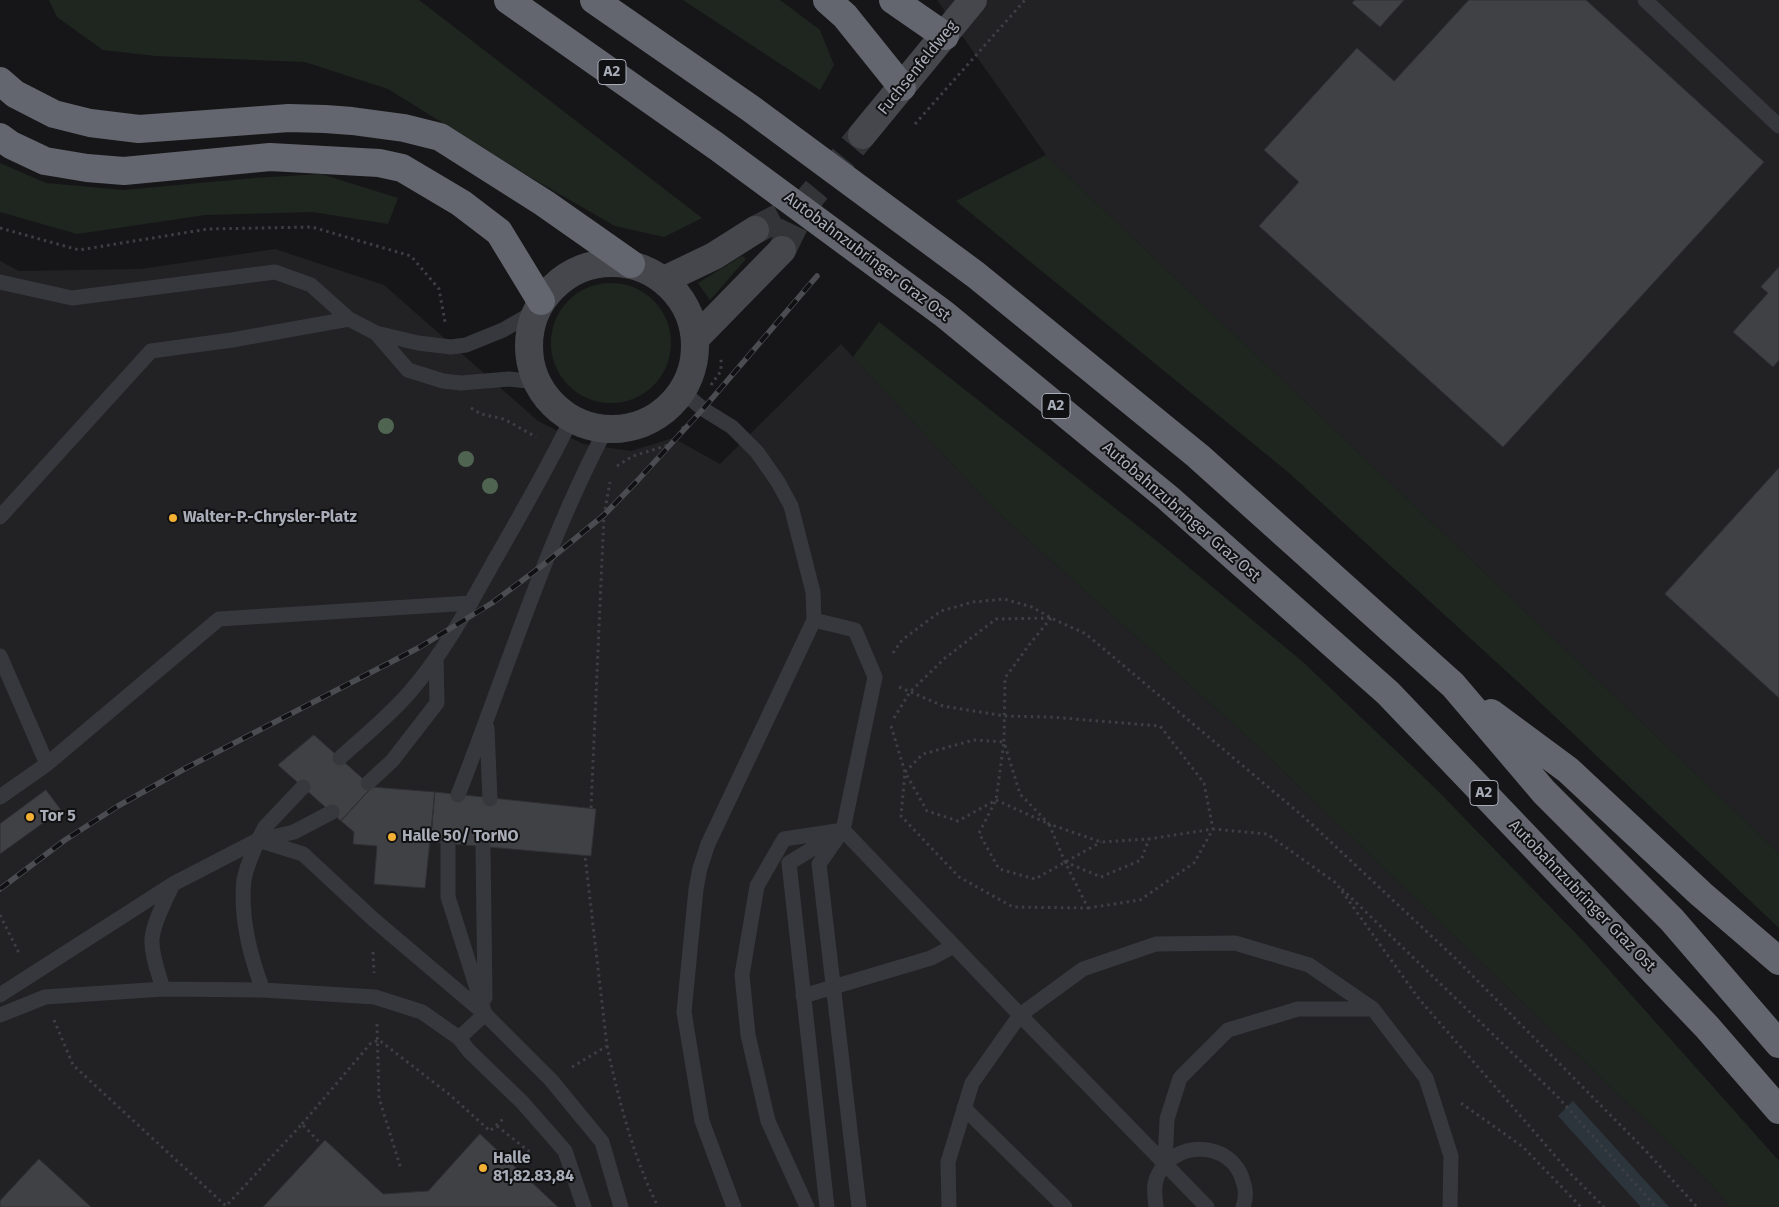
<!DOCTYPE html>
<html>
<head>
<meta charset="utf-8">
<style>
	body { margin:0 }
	canvas { display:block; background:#161618 }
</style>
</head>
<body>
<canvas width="1779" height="1207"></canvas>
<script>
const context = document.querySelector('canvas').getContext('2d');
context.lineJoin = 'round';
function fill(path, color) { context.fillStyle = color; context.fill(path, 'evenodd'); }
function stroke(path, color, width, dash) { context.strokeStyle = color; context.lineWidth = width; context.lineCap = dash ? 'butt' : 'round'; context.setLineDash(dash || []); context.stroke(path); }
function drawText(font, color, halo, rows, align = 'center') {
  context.font = font + ' "Fira Sans",sans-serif'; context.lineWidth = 4; context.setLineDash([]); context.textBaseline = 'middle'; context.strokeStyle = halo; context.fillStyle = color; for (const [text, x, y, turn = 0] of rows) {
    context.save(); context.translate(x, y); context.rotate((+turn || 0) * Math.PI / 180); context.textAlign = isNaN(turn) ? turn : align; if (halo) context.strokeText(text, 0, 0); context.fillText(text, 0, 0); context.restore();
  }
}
fill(new Path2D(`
	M937 0H1779V853L1046 155Z
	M275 249 384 285 538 421 583 444 631 451 673 438 720 464 841 344 994 509 1254 743 1709 1182 1730 1207H0V261L19 271 141 269Z`), '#222225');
fill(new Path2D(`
	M49 0H419L702 218 664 237 615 226 530 177 388 89 305 62 156 56 103 50 57 17Z
	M683 0H780L820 30 834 65 820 90Z
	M1046 155 1779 853V928L1528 691 1288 472 956 201Z
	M0 163 46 183 123 190 254 178 321 174 398 198 388 224 313 212 205 215 77 234 0 212Z
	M742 256 746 259 710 300 698 283Z
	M551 343a60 60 0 1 1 120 0a60 60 0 1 1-120 0Z
	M879 322 1158 542 1303 662 1437 790 1585 943 1779 1161V1207H1730L1709 1182 1254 743 994 509 853 357Z`), '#1e261f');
fill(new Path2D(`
	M1573 1101 1669 1207H1641L1558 1116Z`), '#2c353c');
const building = new Path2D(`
	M1355 0H1404L1380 27 1352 3Z
	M1469 0H1586L1764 162 1503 447 1259 226 1299 182 1264 150 1357 48 1394 81Z
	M1779 267V360L1773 367 1733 332 1768 293 1761 287Z
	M1779 468V698L1665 594Z
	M314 735 372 787 341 821 278 765Z
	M372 787 435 792 425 888 374 884 377 846 353 844 354 832 341 821Z
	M46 790 61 810 0 854V824Z
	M435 792 596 809 591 856 431 842Z
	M480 1134 558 1207H263L325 1140 383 1194 428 1191Z
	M39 1159 91 1207H0V1201Z`);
fill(building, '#404145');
stroke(building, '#303034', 1);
stroke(new Path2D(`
	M755 230 804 205
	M782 250 804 205 862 135`), '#333438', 28, [28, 14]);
stroke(new Path2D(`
	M915 124 1025 0
	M0 228 79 250 208 229 312 227 411 256 439 289 445 322
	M711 385 721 371V357
	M471 408 481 414 504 419 536 437
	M617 466 633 456 672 444 684 426
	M1051 618 1029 645 1005 678 1004 742 1020 794 1049 824 1101 842 1149 839 1213 829 1267 834 1336 883 1419 999 1570 1173 1604 1207
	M893 653 902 640 941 611 973 602 1004 599 1032 607 1051 618 1086 634 1305 818 1455 958 1646 1151 1697 1207
	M899 687 943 706 1005 716 1050 717 1160 726 1204 783 1213 829 1194 863 1140 900 1088 908
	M894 718 910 692 945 658 996 619 1051 618
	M891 726 905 772 927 811 958 821 996 800
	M996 800 1049 824 1065 862 1088 908 1013 907 959 877 901 816 905 772 923 754 974 740 1004 742 996 800 979 833 999 869 1035 879 1101 842
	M591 808 604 515 610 482
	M1065 862 1101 877 1141 860 1149 839
	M1342 889 1557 1096 1656 1207
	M0 915 19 953
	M373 952 374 973
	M54 1020 73 1065 226 1206 302 1124 321 1144
	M377 1024 379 1098 401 1169
	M607 1046C619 1101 633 1156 658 1207
	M572 1067 607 1046 585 856
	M1461 1103 1523 1147 1581 1207
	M302 1124 371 1043 379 1040 450 1095 490 1131 503 1119
	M497 1126 531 1153`), '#3d3f44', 3, [2.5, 4]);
stroke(new Path2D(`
	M1645 0 1779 126
	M0 282 72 298 275 272 311 285 349 319 376 333 418 343 451 347 466 345 503 330 536 311
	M376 333 408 370 443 381 461 383 509 379 537 382
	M683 392 703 409 732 427 757 452 778 482 791 506 813 592 814 620 708 844 700 868 696 889 684 1012 702 1121 734 1207
	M0 517 151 351 232 340 349 319
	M814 620 855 630 875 677 843 830 1020 1015 1207 1207
	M0 656 47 764
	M487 728 490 799
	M340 758C363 737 388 717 409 693 443 654 468 608 493 563 520 516 547 469 571 420
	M368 783 392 761 437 703 436 658
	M458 795C506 673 544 547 605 431
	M0 797 47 764 219 619 471 603
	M259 840 294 832 332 812
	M448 843V897L485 1014 459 1038
	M483 847 485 998
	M163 989C159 974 151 955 152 939 153 923 166 899 173 884
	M263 990C250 956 240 917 244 880 246 867 253 853 258 840L303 854 373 919 485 1014 551 1080 602 1142 621 1207
	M0 995 173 884 258 840 265 827 303 787
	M803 996 931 958 954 946
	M0 1015 45 997 163 989 263 990 375 997 422 1012 459 1038 469 1051 522 1102 565 1151 584 1207
	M964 1108 1065 1207
	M1165 1164 1167 1119 1180 1078 1228 1030 1298 1009H1373
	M807 1207 768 1121 748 1035 742 975 757 886 784 839 837 831
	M827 1207 789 863 843 830 819 864 859 1207
	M949 1207 948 1162 972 1083 1020 1015 1083 969 1156 944 1235 943 1309 965 1373 1009 1426 1078 1451 1156 1450 1207
	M1156 1207C1155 1197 1153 1186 1157 1177 1173 1139 1232 1140 1243 1181 1246 1189 1246 1199 1243 1207`), '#37383d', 15);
stroke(new Path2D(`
	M862 135 973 0
	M529 346a83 83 0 1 1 166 0a83 83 0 1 1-166 0Z
	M664 280 714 256 755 230
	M695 339 782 250`), '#45474d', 28);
stroke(new Path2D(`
	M508 0 716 146 944 314 1168 498 1388 693 1707 1027 1779 1110
	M594 0 750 108 976 275 1198 456 1453 685 1544 792 1672 920 1779 1044
	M827 0 845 16 902 87
	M893 0 945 36
	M0 81 15 94 54 114 90 123 139 129 289 118 325 119 352 121 404 128 440 137 544 203 631 264
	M0 137 11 145 45 161 87 168 124 171 270 157 379 163 402 168 461 203 499 232 541 301
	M1491 713 1568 770 1701 894 1779 961`), '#63666e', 28);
const rail = new Path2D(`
	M0 889 65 840 118 806 186 768 420 647 492 603 543 565 604 515 638 480 703 409 817 276`);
stroke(rail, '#4a4c52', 5.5);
stroke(rail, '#111113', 4, [11]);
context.fillStyle = '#506452';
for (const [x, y] of [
	[386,426],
	[466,459],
	[490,486]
]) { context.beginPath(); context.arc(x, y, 8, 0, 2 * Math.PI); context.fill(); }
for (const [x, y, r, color] of [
	[173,518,5,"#f2b134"],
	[30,817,5,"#f2b134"],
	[392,837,5,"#f2b134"],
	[483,1168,5,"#f2b134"]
]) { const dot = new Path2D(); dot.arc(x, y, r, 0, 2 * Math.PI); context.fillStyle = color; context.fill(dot); stroke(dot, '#111113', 2); }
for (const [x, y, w] of [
	[612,72,28],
	[1056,406,28],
	[1484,793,28]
]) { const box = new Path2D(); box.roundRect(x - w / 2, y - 12.5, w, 25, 4); context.fillStyle = '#111113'; context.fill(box); stroke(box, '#a8adb8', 1); }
drawText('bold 15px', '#a8adb8', null, [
	["A2",612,72],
	["A2",1056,406],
	["A2",1484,793]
]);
drawText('16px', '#a8adb8', '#111113', [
	["Fuchsenfeldweg",918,68,-51],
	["Autobahnzubringer Graz Ost",867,257,37],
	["Autobahnzubringer Graz Ost",1181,512,41],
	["Autobahnzubringer Graz Ost",1582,896,46]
]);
drawText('bold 16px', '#a8adb8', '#111113', [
	["Walter-P.-Chrysler-Platz",183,518],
	["Tor 5",40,817],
	["Halle 50/ TorNO",402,837],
	["Halle",493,1159],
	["81,82.83,84",493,1177]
], 'left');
</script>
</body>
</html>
